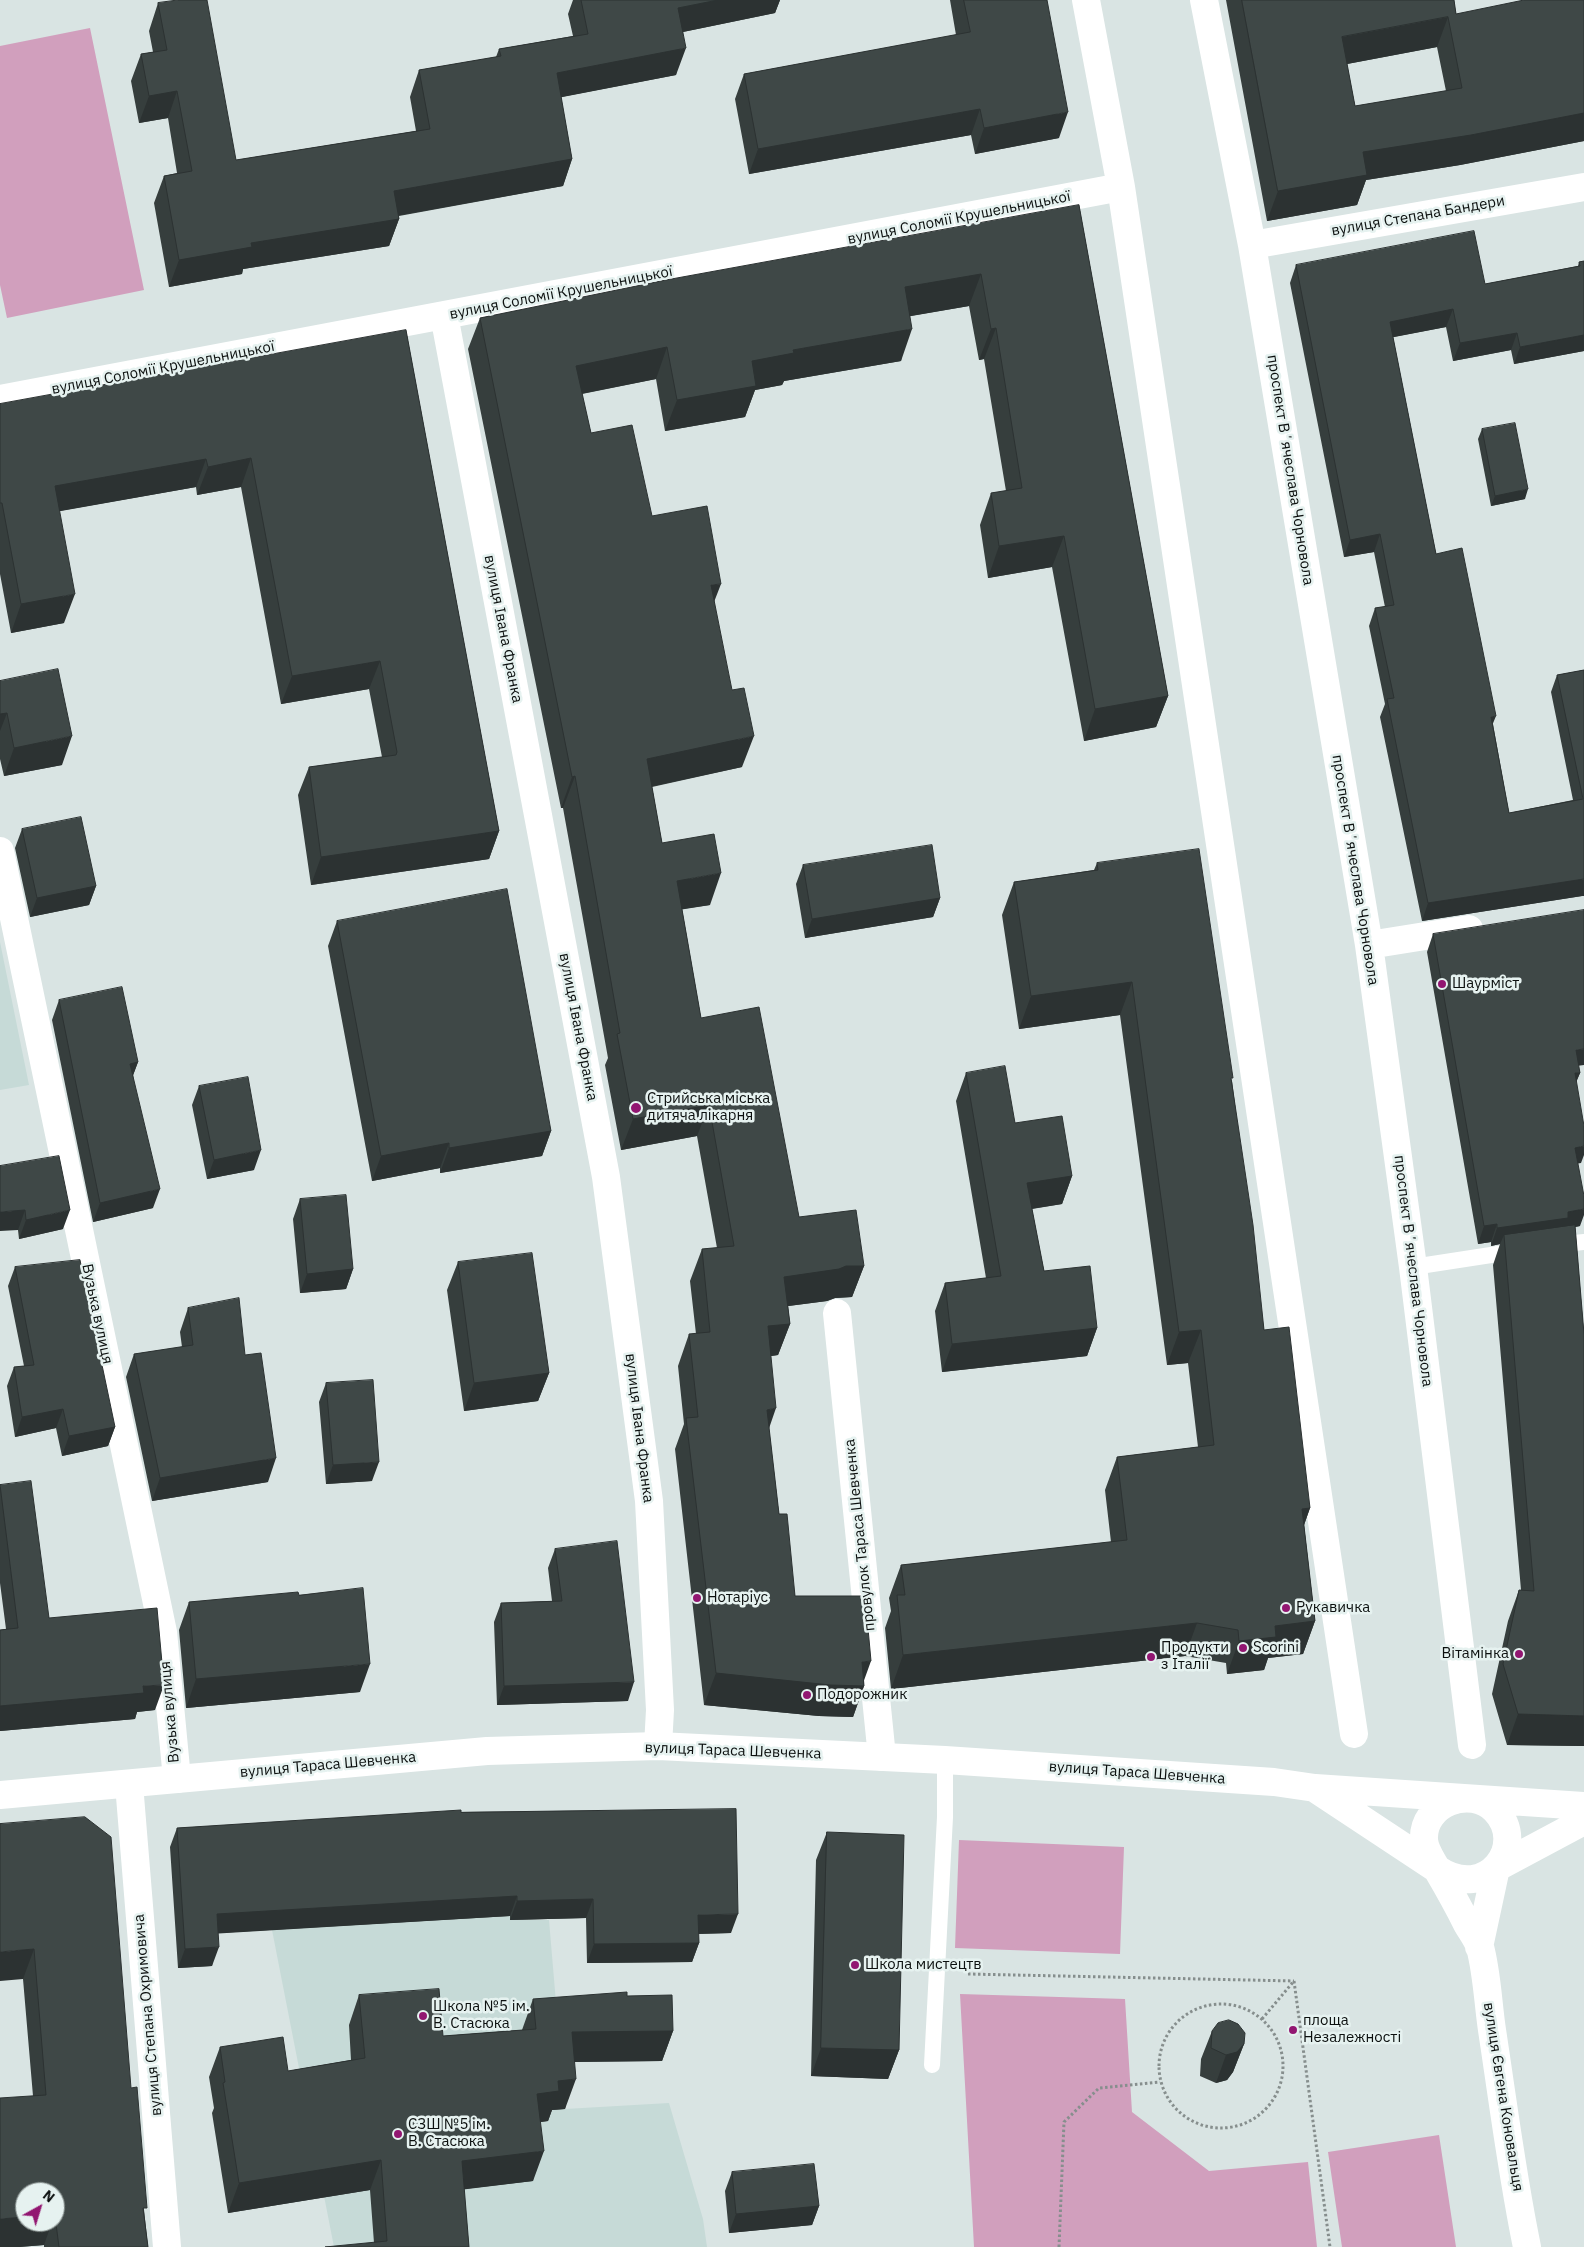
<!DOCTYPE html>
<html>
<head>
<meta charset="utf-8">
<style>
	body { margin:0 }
	#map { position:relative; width:1584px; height:2247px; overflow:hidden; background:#d9e4e3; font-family:"IBM Plex Sans",sans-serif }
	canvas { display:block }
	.north { position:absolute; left:15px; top:2182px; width:50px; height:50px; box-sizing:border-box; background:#e6f2f0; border:1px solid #8f9896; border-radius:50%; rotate:39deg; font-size:14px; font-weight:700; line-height:20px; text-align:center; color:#0c100f }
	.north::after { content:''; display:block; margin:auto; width:18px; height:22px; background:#921671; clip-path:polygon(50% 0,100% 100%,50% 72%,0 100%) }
</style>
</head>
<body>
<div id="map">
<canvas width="1584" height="2247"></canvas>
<div class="north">N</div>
</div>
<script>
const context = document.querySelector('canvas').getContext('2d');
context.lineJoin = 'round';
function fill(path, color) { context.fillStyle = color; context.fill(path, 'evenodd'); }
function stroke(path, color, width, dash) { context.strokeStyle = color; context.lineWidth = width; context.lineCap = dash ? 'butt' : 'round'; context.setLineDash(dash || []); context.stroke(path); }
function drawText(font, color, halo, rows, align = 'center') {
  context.font = font + ' "IBM Plex Sans",sans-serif'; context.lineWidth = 5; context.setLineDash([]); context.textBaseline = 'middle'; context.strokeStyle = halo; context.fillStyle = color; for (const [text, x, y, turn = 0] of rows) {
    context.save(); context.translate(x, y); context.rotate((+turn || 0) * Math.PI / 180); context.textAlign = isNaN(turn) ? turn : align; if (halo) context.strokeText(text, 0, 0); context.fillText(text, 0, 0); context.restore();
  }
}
fill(new Path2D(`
	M0 942 29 1085 0 1090Z
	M509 1830 510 1920H549L565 2109 669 2103 703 2219 707 2247H334L272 1930 267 1840Z`), '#c6dad7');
fill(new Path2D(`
	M90 28 144 290 7 318 0 285V46Z
	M959 1840 1124 1847 1120 1954 955 1948Z
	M960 1994 1125 1999 1132 2112 1209 2171 1308 2162 1317 2247H974Z
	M1439 2135 1456 2247H1342L1328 2152Z`), '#d19fbd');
stroke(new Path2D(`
	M968 1974 1294 1981
	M1294 1981 1330 2247
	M1159 2066a62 62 0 1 1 124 0a62 62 0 1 1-124 0Z
	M1262 2019 1294 1981
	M1059 2247 1064 2122 1099 2088 1160 2082`), '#868e8d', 3, [2.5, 2.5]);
stroke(new Path2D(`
	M1556 1245 1584 1242
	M1413 1267 1517 1251
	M932 2065 945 1817V1760`), '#fff', 16);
stroke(new Path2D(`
	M1086 0 1121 187 1354 1734
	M1204 0 1252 245 1369 945 1413 1267 1472 1745
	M1252 245 1584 187
	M444 315 606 1177 649 1501 660 1710 658 1746
	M0 399 1121 187
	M0 851 163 1632 177 1779
	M1369 945 1469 929
	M837 1313 882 1757
	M129 1784 167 2247`), '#fff', 28);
stroke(new Path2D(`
	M1316 1789 1437 1869C1487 1903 1529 1845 1495 1810 1471 1785 1422 1803 1424 1840 1425 1852 1433 1861 1438 1871 1448 1888 1458 1906 1467 1924 1471 1931 1477 1939 1480 1947 1487 1973 1488 2003 1492 2030 1503 2102 1512 2175 1527 2247
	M0 1795 487 1751 658 1746 945 1760 1274 1782 1315 1788 1584 1806
	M1496 1868 1584 1821
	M1479 1947 1496 1868`), '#fff', 28);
fill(new Path2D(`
	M573 0H780L775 13 683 32 676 75 561 97 572 159 563 186 399 216V219L389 246 243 269 242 274 169 287 154 203 164 176 177 173 168 118 139 123 131 81 141 54 153 52 149 31 158 3 236 160 416 131 410 97 419 70 496 57 499 49 573 36 568 14Z
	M950 0H1047L1059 138 975 154 971 135 749 174 735 99 744 74 956 35Z
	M1226 0H1454L1456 14 1584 0V141L1460 165 1366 180 1357 205 1267 221ZM1437 47 1446 91 1355 106 1347 64Z
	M1079 205 1168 696 1156 727 1084 741 1052 567 988 578 980 525 991 493 1006 491 984 359 979 360 969 306 910 316 901 361 784 381 782 385 755 390 745 417 665 431 656 379 582 394 591 433 714 601 742 767 652 787 662 843 710 905 682 909 701 1018 799 1217 864 1266 852 1297 835 1298 827 1301 788 1306 790 1324 778 1355 771 1356 769 1429 779 1514 795 1596 864 1681V1686L853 1717 819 1716 704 1705 675 1449 684 1424 678 1366 689 1334H696L690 1281 702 1249 717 1248 697 1136 621 1150 605 1065 608 1058 563 808H561L468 349 480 318Z
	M1584 261V351L1514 364 1511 350 1453 361 1446 327 1393 337 1436 554 1493 724 1509 813 1573 800 1551 692 1557 675 1584 670 1582 896 1422 921 1380 717 1385 704 1369 626 1375 608 1385 607 1374 552 1344 557 1290 283 1296 265 1485 284 1578 266 1579 262Z
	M406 330 499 831 489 859 311 885 298 795 309 767 382 757 369 689 281 704 241 487 197 495 196 487 59 511 64 623 11 633 0 574V404Z
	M1482 429 1525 499 1491 506 1478 439Z
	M0 681 62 765 4 776 0 759Z
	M22 829 96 886 89 905 30 917 15 848Z
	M1097 863 1232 1081 1264 1330 1310 1508 1304 1525 1315 1621 1303 1654 1268 1658 1264 1670 1227 1674 1226 1663 1185 1656 891 1689 885 1628 891 1611 889 1598 901 1565 1111 1542 1105 1490 1117 1457 1198 1447 1188 1363 1167 1365 1120 1015 1019 1029 1002 915 1014 882 1094 870Z
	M803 865 940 898 933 917 805 938 796 884Z
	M337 921 551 1131 542 1156 440 1173V1168L372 1181 328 946Z
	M1433 934 1578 1066 1580 1073 1576 1082 1581 1163H1578L1580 1226 1575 1227 1584 1334V1746L1507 1745 1492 1694 1508 1621 1519 1590H1521L1493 1265 1500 1244 1491 1246V1242L1478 1244 1427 952Z
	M59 1000 138 1062 133 1075 153 1208 93 1222 52 1020Z
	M966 1073 1015 1123 1072 1176 1062 1204 1032 1209 1044 1271 1097 1328 1087 1356 942 1372 935 1311 945 1283 986 1278 956 1101Z
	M199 1086 254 1170 207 1179 192 1105Z
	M0 1166 63 1229 19 1239 18 1230Z
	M300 1199 353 1269 346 1289 300 1293 293 1219Z
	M458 1262 549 1373 538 1401 464 1411 447 1290Z
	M15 1267 115 1427 108 1446 62 1456 56 1428 15 1437 7 1386 14 1367 24 1366 8 1286Z
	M188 1308 245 1355 268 1482 152 1501 126 1377 134 1354 182 1347 180 1332Z
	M326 1383 372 1481 326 1484 319 1402Z
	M0 1485 49 1618 155 1710 137 1712 135 1719 0 1731V1630L6 1629 0 1583Z
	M555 1549 628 1701 497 1705 494 1622 501 1603 552 1601 548 1568Z
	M299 1595 360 1692 186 1708 179 1630 189 1602Z
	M461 1812 731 1933 698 1934 699 1943 692 1962 587 1963 586 1918 510 1920V1916L218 1933 212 1966 178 1968 170 1847 177 1828Z
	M0 1824 131 2088 148 2247H44V2245L19 2247H0L33 2096 23 1979ZM55 2192V2222H25Z
	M827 1832 899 2050 888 2079 811 2076 816 1860Z
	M359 1995 443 2036 522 2030 533 1999 627 1996 673 2031 662 2061 574 2062 565 2109 552 2110 548 2121 540 2122 533 2181 464 2189 469 2247 374 2243 370 2190 228 2213 212 2113 214 2108 209 2077 220 2047 288 2071 351 2060 349 2025Z
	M1212 2031 1244 2044 1233 2072 1227 2080 1216 2083 1200 2076 1201 2059Z
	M732 2172 819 2206 812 2225 729 2233 725 2191Z`), '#363e3d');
fill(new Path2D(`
	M718 0H780L775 13 668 35 678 8Z
	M1448 17 1437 47 1331 67 1342 37Z
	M686 48 676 75 547 100 557 73Z
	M177 91 168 118 139 123 149 96Z
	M980 109 971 135 749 174 758 149Z
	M1068 112 1059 138 975 154 984 128Z
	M1584 113V141L1460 165 1366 180 1357 205 1267 221 1278 191 1363 152Z
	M572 159 563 186 384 218 394 191Z
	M399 219 389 246 243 269 242 274 169 287 179 260 251 243Z
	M981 274 969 306 894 319 905 287Z
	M1453 309 1446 327 1384 339 1390 322Z
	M996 328 984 359 979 360 991 329Z
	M912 329 901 361 784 381 782 385 755 390 745 417 665 431 677 400 752 361 793 350Z
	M1517 333 1511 350 1453 361 1460 343Z
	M1584 335V351L1514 364 1520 347Z
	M667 347 656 379 565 397 576 366Z
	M251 458 241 487 197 495 208 467Z
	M206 459 196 487 44 514 55 486Z
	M1528 489 1525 499 1491 506 1495 496Z
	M1380 534 1374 552 1344 557 1350 540Z
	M1064 536 1052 567 988 578 999 546Z
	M721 584 709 615 711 585Z
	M75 594 64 623 11 633 21 604Z
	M380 661 369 689 281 704 292 676Z
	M1168 696 1156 727 1084 741 1095 709Z
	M7 713 0 731V714Z
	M1496 716 1489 733 1491 717Z
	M72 736 62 765 4 776 14 748Z
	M754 736 742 767 635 790 647 759Z
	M575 776 563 808H561L572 777Z
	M499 831 489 859 311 885 321 857Z
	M721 873 710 905 666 912 677 881Z
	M1584 879V896H1582L1422 921 1428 903Z
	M96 886 89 905 30 917 37 898Z
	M940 898 933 917 805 938 812 919Z
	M1132 982 1120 1015 1019 1029 1031 996Z
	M1584 1049V1065L1569 1067 1576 1050Z
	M138 1062 131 1081 130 1064Z
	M1575 1073H1580L1573 1090Z
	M709 1105 697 1136 621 1150 633 1119Z
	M551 1131 542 1156 440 1173 449 1148Z
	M449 1143 440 1168 372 1181 381 1156Z
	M1584 1146V1155L1581 1163 1569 1165 1575 1148Z
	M261 1150 254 1170 207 1179 214 1160Z
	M1072 1176 1062 1204 1017 1211 1027 1183Z
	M160 1189 153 1208 93 1222 100 1203Z
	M1584 1209V1215L1580 1226 1564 1229 1504 1235 1500 1244 1491 1246 1497 1228 1568 1212Z
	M25 1210 18 1230 0 1231V1212Z
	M70 1210 63 1229 19 1239 26 1220Z
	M1497 1224 1491 1242 1478 1244 1484 1226Z
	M846 1266H864L852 1297 835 1298 827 1301 773 1308 784 1277Z
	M353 1269 346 1289 300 1293 307 1274Z
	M790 1324 778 1355 757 1358 768 1326Z
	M1097 1328 1087 1356 942 1372 952 1344Z
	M1201 1330 1188 1363 1167 1365 1179 1332Z
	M549 1373 538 1401 464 1411 474 1383Z
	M776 1408 765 1440 767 1410Z
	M63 1409 56 1428 15 1437 22 1417Z
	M115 1427 108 1446 62 1456 69 1436Z
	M276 1458 268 1482 152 1501 160 1478Z
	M379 1462 372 1481 326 1484 333 1465Z
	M1310 1508 1298 1542 1302 1509Z
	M1315 1621 1303 1654 1268 1658 1264 1670 1227 1674 1239 1641 1275 1626Z
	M1197 1623 1185 1656 891 1689 903 1655Z
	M871 1661 862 1686H864L853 1717 819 1716 704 1705 716 1673Z
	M370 1664 360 1692 186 1708 196 1679Z
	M634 1682 628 1701 497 1705 504 1686Z
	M164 1685 155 1710 137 1712 135 1719 0 1731V1706L143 1686Z
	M1518 1714 1584 1716V1746L1507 1745Z
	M517 1896 510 1916 210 1934 217 1914Z
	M593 1899 586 1918 510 1920 517 1901Z
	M738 1914 731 1933 691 1934 698 1915Z
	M699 1943 692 1962 587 1963 594 1944Z
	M219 1947 212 1966 178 1968 185 1949Z
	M34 1949 23 1979 0 1981V1952Z
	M673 2031 662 2061 561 2062 572 2032Z
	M1244 2044 1233 2072 1227 2080 1216 2083 1226 2055Z
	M821 2048 899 2050 888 2079 811 2076Z
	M576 2079 565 2109 552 2110 548 2121 526 2124 537 2094 558 2081Z
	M544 2151 533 2181 451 2191 462 2161Z
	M381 2160 370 2190 228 2213 239 2183Z
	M819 2206 812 2225 729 2233 736 2214Z
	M25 2217V2222H52L44 2245 19 2247H0V2219Z`), '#2c3232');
const building = new Path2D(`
	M178 0H207L236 160 430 129 419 70 501 56 499 49 588 34 581 0H718L678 8 686 48 557 73 572 159 394 191 399 219 251 243 252 247 179 260 164 176 192 171 177 91 149 96 141 54 167 50 158 3Z
	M964 0H1047L1068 112 984 128 980 109 758 149 744 74 970 32Z
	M1242 0H1454L1456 14 1524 0H1584V113L1471 135 1363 152 1367 175 1278 191ZM1448 17 1462 88 1355 106 1342 37Z
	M1079 205 1168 696 1095 709 1064 536 999 546 991 493 1022 488 996 328 991 329 981 274 905 287 912 329 793 350 794 353 752 361 756 386 677 400 667 347 576 366 591 433 632 425 652 516 707 506 721 584 711 585 732 690 744 688 754 736 647 759 662 843 714 834 721 873 677 881 701 1018 759 1007 799 1217 856 1210 864 1266H846L839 1269 784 1277 790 1324 768 1326 776 1408 767 1410 779 1514H787L795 1596H865L871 1661 862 1662 864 1686 830 1685 716 1673 686 1418 698 1417 689 1334 710 1332 702 1249 734 1246 709 1105 633 1119 617 1034 620 1033 575 776 572 777 480 318 666 280Z
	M1474 231 1485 284 1580 266 1579 262 1584 261V335L1520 347 1517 333 1460 343 1453 309 1390 322 1436 554 1462 548 1496 716 1491 717 1509 813 1583 799 1557 675 1584 670V879L1428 903 1387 699 1394 698 1375 608 1394 605 1380 534 1350 540 1296 265Z
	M406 330 499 831 321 857 309 767 396 755 397 752 380 661 292 676 251 458 208 467 206 459 55 486 75 594 21 604 2 503H0V404Z
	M1515 423 1528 489 1495 496 1482 429Z
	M58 669 72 736 14 748 7 713 0 714V681Z
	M81 817 96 886 37 898 22 829Z
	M932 845 940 898 812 919 803 865Z
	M1199 849 1233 1078H1231L1253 1225 1264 1330 1289 1327 1310 1508 1302 1509 1315 1621 1275 1626 1276 1637 1239 1641 1238 1630 1197 1623 903 1655 897 1595H905L901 1565 1127 1540 1117 1457 1214 1445 1201 1330 1179 1332 1132 982 1031 996 1014 882 1098 870 1097 863Z
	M507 889 551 1131 449 1148V1143L381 1156 337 921Z
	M1584 910V1049L1576 1050 1580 1073H1575L1584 1126V1146L1575 1148 1584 1196V1209L1568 1212V1218L1497 1228V1224L1484 1226 1433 934Z
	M122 987 138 1062 130 1064 160 1189 100 1203 59 1000Z
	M1005 1066 1015 1123 1062 1116 1072 1176 1027 1183 1044 1271 1090 1266 1097 1328 952 1344 945 1283 1001 1276 966 1073Z
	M248 1077 261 1150 214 1160 199 1086Z
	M59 1156 70 1210 26 1220 25 1210 0 1212V1166Z
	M346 1195 353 1269 307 1274 300 1199Z
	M1575 1225 1584 1334V1716L1518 1714 1503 1664 1519 1590 1534 1591 1504 1235Z
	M532 1253 549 1373 474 1383 458 1262Z
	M80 1260 115 1427 69 1436 63 1409 22 1417 14 1367 34 1365 15 1267Z
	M239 1298 245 1355 261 1353 276 1458 160 1478 134 1354 193 1345 188 1308Z
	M373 1380 379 1462 333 1465 326 1383Z
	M31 1481 49 1618 157 1608 164 1685 143 1686 144 1693 0 1706V1630L18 1628 0 1485Z
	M617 1541 634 1682 504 1686 501 1603 562 1601 555 1549Z
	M363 1588 370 1664 196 1679 189 1602 298 1592 299 1595Z
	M736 1809 738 1914 698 1915 699 1943 594 1944 593 1899 517 1901V1896L217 1914 219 1947 185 1949 177 1828 461 1810V1812Z
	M85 1817 111 1837 131 2088 137 2087 147 2208H143L148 2247H59L55 2216V2192H25V2217L0 2219V2098L46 2095 34 1949 0 1952V1824Z
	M827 1832 904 1835 899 2050 821 2048Z
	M439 1989 443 2036 536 2029 533 1999 627 1992V1996L672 1995 673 2031 572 2032 576 2079 558 2081 559 2091 537 2094 544 2151 462 2161 469 2247H325L387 2241 381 2160 239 2183 223 2083 225 2082 220 2047 283 2037 288 2071 365 2058 359 1995Z
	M1229 2020 1238 2024 1245 2033 1244 2044 1237 2052 1226 2055 1211 2048 1212 2031 1218 2023Z
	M814 2164 819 2206 736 2214 732 2172Z`);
fill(building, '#3f4847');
stroke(building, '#2c3232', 1);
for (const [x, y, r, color] of [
	[1442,984,5,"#921671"],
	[636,1108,6,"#921671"],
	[697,1598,5,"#921671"],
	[1286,1608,5,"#921671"],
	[1243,1648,5,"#921671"],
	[1519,1654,5,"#921671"],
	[1151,1657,5,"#921671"],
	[807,1695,5,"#921671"],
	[855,1965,5,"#921671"],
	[423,2016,5,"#921671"],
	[1293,2030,5,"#921671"],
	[398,2134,5,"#921671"]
]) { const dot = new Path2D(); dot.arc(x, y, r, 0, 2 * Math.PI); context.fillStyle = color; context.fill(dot); stroke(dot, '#e6f2f0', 2); }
drawText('15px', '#0c100f', '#e6f2f0', [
	["вулиця Степана Бандери",1418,216,-10],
	["вулиця Соломії Крушельницької",959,218,-11],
	["вулиця Соломії Крушельницької",561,293,-11],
	["вулиця Соломії Крушельницької",163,368,-11],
	["проспект Вʼячеслава Чорновола",1290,470,81],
	["вулиця Івана Франка",503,629,79],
	["проспект Вʼячеслава Чорновола",1355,870,81],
	["вулиця Івана Франка",578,1027,79],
	["проспект Вʼячеслава Чорновола",1413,1271,83],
	["Вузька вулиця",97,1314,78],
	["вулиця Івана Франка",639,1428,83],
	["провулок Тараса Шевченка",860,1535,-96],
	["Вузька вулиця",170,1712,-95],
	["вулиця Тараса Шевченка",733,1751,2],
	["вулиця Тараса Шевченка",328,1765,-5],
	["вулиця Тараса Шевченка",1137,1773,4],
	["вулиця Степана Охримовича",148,2015,-95],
	["вулиця Євгена Коновальця",1503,2097,81]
]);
drawText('15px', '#0c100f', '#e6f2f0', [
	["Шаурміст",1452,984],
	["Стрийська міська",647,1099],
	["дитяча лікарня",647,1116],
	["Нотаріус",707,1598],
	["Рукавичка",1296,1608],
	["Продукти",1161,1648],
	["з Італії",1161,1665],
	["Scorini",1253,1648],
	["Вітамінка",1509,1654,"right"],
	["Подорожник",817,1695],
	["Школа мистецтв",865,1965],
	["Школа №5 ім.",433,2007],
	["В. Стасюка",433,2024],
	["площа",1303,2021],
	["Незалежності",1303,2038],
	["СЗШ №5 ім.",408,2125],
	["В. Стасюка",408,2142]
], 'left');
</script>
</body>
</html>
